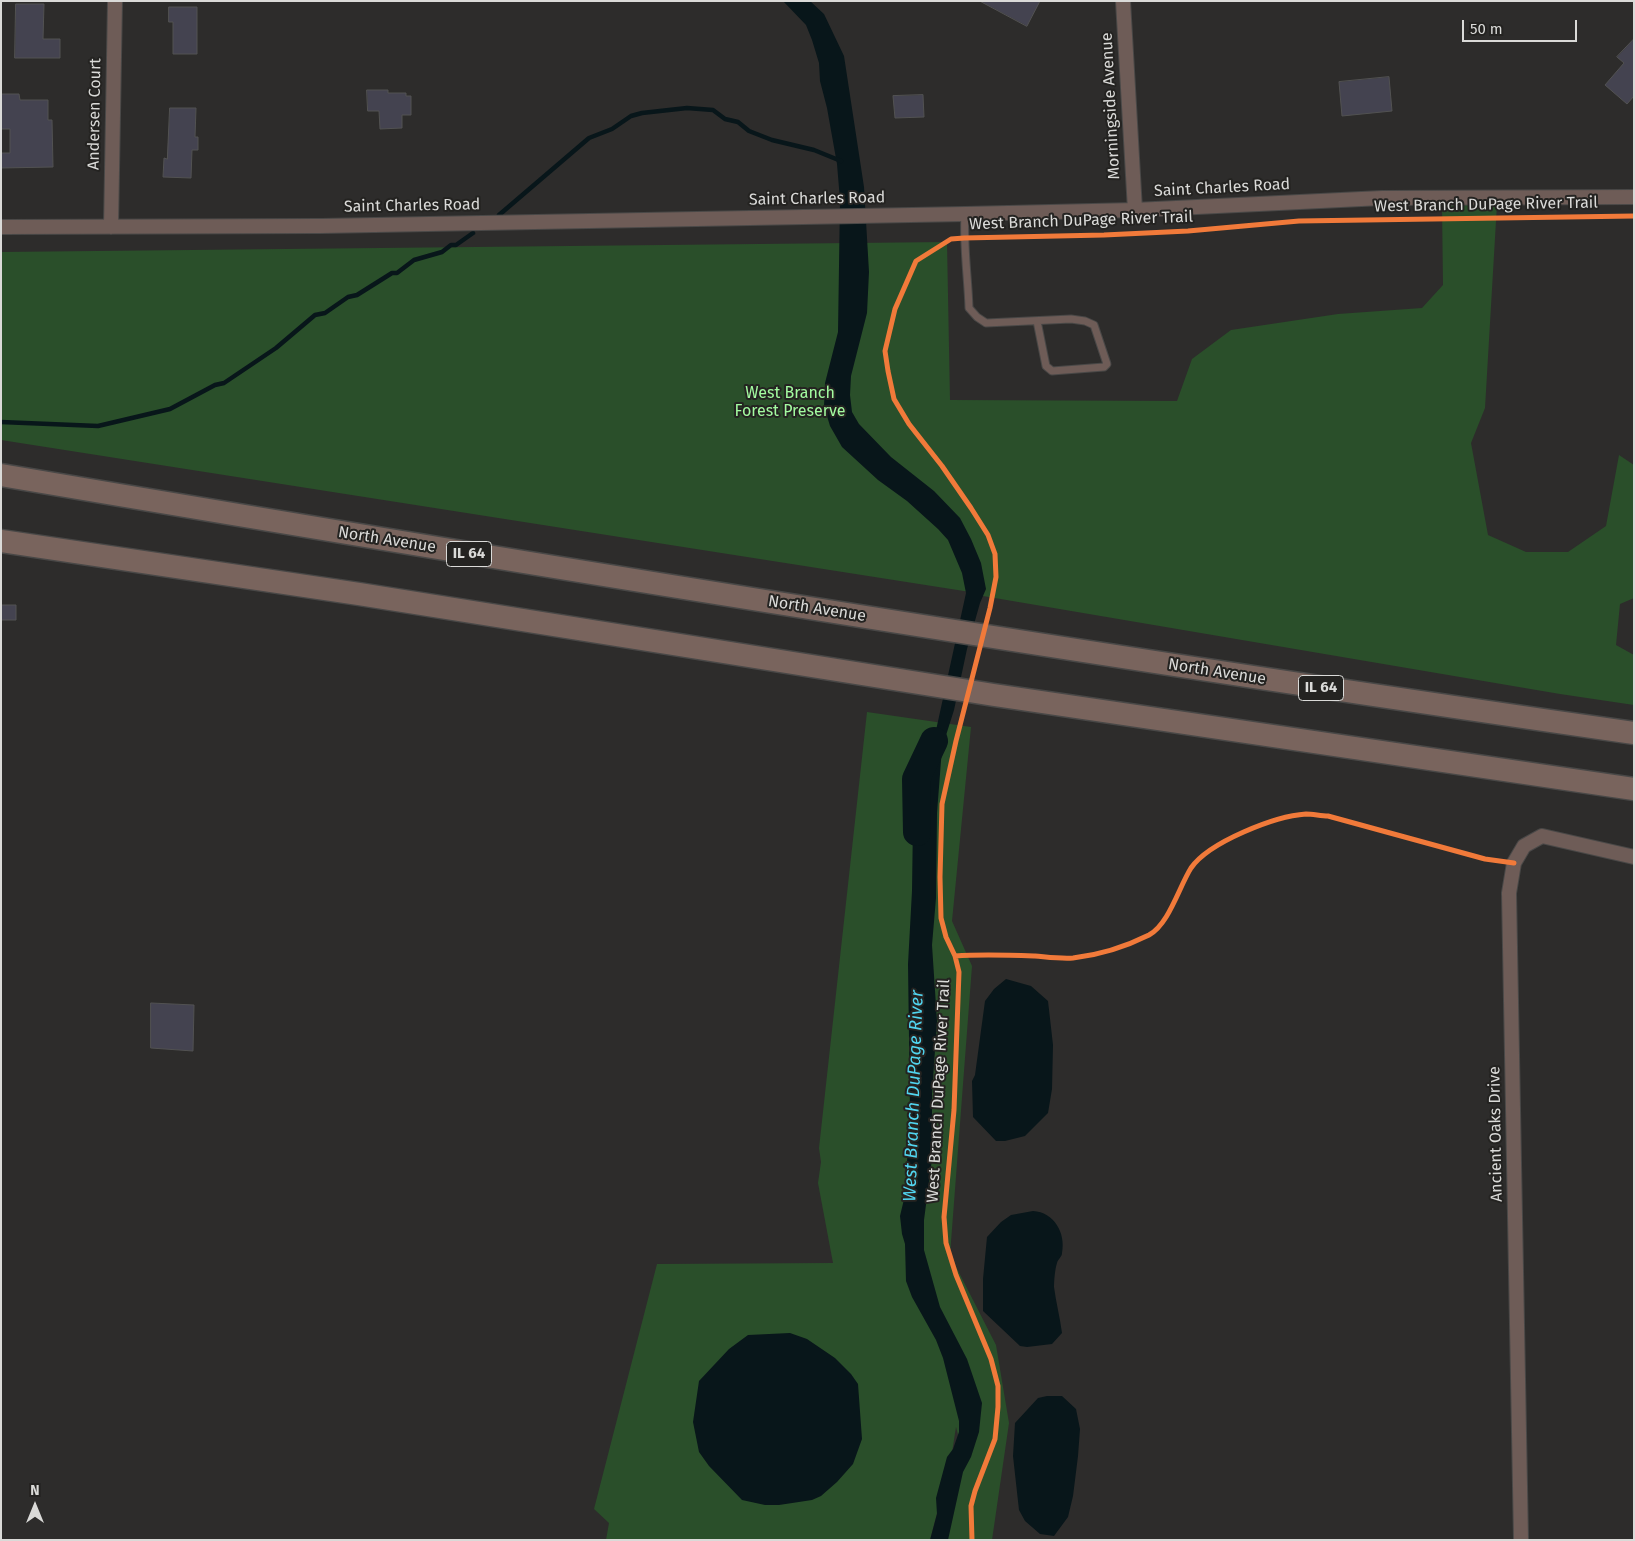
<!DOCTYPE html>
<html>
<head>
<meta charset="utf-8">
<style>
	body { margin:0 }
	#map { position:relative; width:1635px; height:1541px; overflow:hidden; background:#2d2c2b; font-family:"Fira Sans",sans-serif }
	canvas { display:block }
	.frame { position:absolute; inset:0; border:2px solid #dadad8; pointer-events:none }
	.north { position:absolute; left:10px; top:1481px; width:50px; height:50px; -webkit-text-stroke:4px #242321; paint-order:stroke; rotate:0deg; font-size:14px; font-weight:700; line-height:20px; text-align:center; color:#dadad8 }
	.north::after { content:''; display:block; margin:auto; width:18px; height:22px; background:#dadad8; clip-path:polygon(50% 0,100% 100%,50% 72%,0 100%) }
	.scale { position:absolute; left:1462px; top:20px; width:115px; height:22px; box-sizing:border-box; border:2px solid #dadad8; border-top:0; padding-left:6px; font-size:15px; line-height:18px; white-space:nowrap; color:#dadad8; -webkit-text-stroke:4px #242321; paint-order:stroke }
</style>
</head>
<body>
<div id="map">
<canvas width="1635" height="1541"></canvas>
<div class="frame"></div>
<div class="north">N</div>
<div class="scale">50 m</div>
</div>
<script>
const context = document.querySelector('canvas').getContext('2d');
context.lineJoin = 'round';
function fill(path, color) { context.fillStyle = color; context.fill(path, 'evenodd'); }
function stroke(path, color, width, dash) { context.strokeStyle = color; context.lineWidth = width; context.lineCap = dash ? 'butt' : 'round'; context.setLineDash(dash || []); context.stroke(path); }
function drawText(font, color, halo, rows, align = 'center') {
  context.font = font + ' "Fira Sans",sans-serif'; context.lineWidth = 4; context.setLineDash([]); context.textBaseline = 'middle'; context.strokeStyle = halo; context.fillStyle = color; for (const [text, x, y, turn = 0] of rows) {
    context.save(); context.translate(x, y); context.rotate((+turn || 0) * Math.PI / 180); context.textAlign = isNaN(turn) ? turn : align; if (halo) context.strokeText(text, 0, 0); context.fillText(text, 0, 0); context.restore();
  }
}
fill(new Path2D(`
	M1497 204 1485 408 1471 443 1488 535 1526 552H1568L1606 526 1619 455 1634 465V598L1620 604 1616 645 1634 655V705L1560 694 983 596V594L1 440V252L947 242 950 400 1177 401 1192 359 1231 330 1338 314 1422 308 1443 285 1442 205Z
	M867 712 971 727 952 921 972 966 950 1255 996 1345 1009 1423 992 1540H935L959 1438 956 1427 951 1459 930 1540H606L609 1523 594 1509 657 1264 833 1263 818 1183 821 1162 819 1148Z`), '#2a4f2a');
fill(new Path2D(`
	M783 1H810L824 14 844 56 864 187 869 272 867 313 851 376 850 395 852 412 859 424 891 457 934 491 960 518 971 539 981 563 986 589 980 603 967 649 954 710 942 748 937 813 936 898 932 945 937 1021 932 1094V1159L924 1220V1250L940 1307 967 1359 982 1403 979 1432 971 1457 963 1472 948 1540H930L937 1514 936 1498 947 1457 953 1449 959 1432V1421L943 1358 936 1340 912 1297 906 1281 905 1244 902 1234 900 1216 905 1195 910 1112 908 964 912 891 913 821 918 791V769L917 763 921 752 935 735 966 593 962 573 948 540 938 529 907 501 878 480 842 447 830 426 824 406 825 383 838 332 840 200 837 164 827 108 820 81 819 63 812 40 806 25Z
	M1006 979 1031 986 1048 1001 1053 1045 1052 1089 1048 1113 1025 1136 1005 1141H996L973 1117 972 1081 975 1075 985 1001 994 989Z
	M1033 1211C1054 1212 1066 1233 1062 1253 1062 1257 1058 1259 1057 1263 1055 1269 1054 1280 1054 1287 1056 1302 1060 1318 1062 1333L1052 1344 1027 1347 1020 1346 983 1311V1279L987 1237 1001 1222 1011 1215Z
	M790 1333 807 1339 835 1358 851 1374 858 1384 862 1439 853 1464 837 1482 821 1496 812 1500 779 1505H765L742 1500 709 1466 699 1452 693 1422 699 1381 729 1349 748 1335Z
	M1047 1396H1062L1076 1409 1080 1429 1078 1456 1073 1496 1068 1517 1054 1536 1040 1534 1025 1521 1019 1510 1013 1456 1015 1423 1038 1398Z`), '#08161a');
stroke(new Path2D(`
	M499 215 589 138 612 129 631 116 642 113 687 108 713 110 725 119 738 122 749 131 772 140 814 150 841 161
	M1 422 98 426 170 409 215 385 224 383 276 348 315 315 325 313 348 297 357 295 392 273H397L414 260 442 252 451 245H456L473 233`), '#08161a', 4.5);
stroke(new Path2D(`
	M917 832 916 779 934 741`), '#08161a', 28);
const building = new Path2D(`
	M980 1H1040L1027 26Z
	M16 4H44L43 39H60V58H15Z
	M169 7H197V54H173V22H169Z
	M1634 39V96L1627 104 1605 85 1624 63 1617 57Z
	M1389 77 1392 111 1342 116 1339 82Z
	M367 90H388V93H406V96H411V115H402V128L380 129 379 111H368Z
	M1 94H19L20 100H48V120H52L53 167 1 168V153H10V129H2Z
	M923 95 924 117 895 118 893 96Z
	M170 108H196L195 137H198V150H192L191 178 163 177 164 158 167 159Z
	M1 605H16V620H1Z
	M151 1003 194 1005 193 1051 151 1048Z`);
fill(building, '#444350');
stroke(building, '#525252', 1);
const lane = new Path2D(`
	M965 214C963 245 968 277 969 308L977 317 986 323 1071 319 1085 321 1094 325 1107 364 1104 367 1052 371 1046 366 1037 321`);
const street = new Path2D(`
	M1123 1 1135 210
	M1 227 321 226 965 214 1135 210 1382 198 1634 197
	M111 227 115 1
	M1521 1540 1509 893 1514 863 1524 846 1542 836 1634 857`);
const primary = new Path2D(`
	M1 475C544 567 1088 655 1634 733
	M1 541 359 594 994 695 1634 789`);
stroke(lane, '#494847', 9);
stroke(street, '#494847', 16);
stroke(primary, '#494847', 25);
stroke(lane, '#6e5c57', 7);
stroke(street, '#6e5c57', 14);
stroke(primary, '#79645d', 22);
stroke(new Path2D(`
	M955 956C982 954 1008 955 1035 956 1047 957 1061 959 1073 958 1099 955 1125 947 1149 935 1169 924 1179 887 1191 868 1209 842 1275 816 1306 814 1313 814 1321 816 1328 816L1485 859 1514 863
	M972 1540 971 1506 975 1491 995 1439 998 1407V1386L991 1359 956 1275 946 1243 944 1217 954 1110 959 972 955 956 946 937 941 918 940 877 942 804 956 741 990 608 996 577 995 554 988 535 971 508 942 466 909 424 894 399 888 371 885 351 895 309 916 261 951 239 964 238 1104 235 1188 231 1299 221 1634 216`), '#f17a3a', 5);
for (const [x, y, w] of [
	[469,554,45],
	[1321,688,45]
]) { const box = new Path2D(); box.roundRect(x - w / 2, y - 12.5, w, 25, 4); context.fillStyle = '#242321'; context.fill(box); stroke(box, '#dadad8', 1); }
drawText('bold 15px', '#dadad8', null, [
	["IL 64",469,554],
	["IL 64",1321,688]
]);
drawText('16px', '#dadad8', '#242321', [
	["Morningside Avenue",1111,106,-93],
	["Andersen Court",95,114,-89],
	["Saint Charles Road",1222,188,-3],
	["Saint Charles Road",817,199,-1],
	["West Branch DuPage River Trail",1486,205,-1],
	["Saint Charles Road",412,206,-1],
	["West Branch DuPage River Trail",1081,221,-2],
	["North Avenue",387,540,9],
	["North Avenue",817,609,9],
	["North Avenue",1217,672,9],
	["West Branch DuPage River Trail",939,1091,-87],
	["Ancient Oaks Drive",1496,1134,-91]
]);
drawText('16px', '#a3fba0', '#242321', [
	["West Branch",790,394],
	["Forest Preserve",790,412]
]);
drawText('italic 18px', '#51d5f0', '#242321', [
	["West Branch DuPage River",914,1096,-88]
]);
</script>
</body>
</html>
